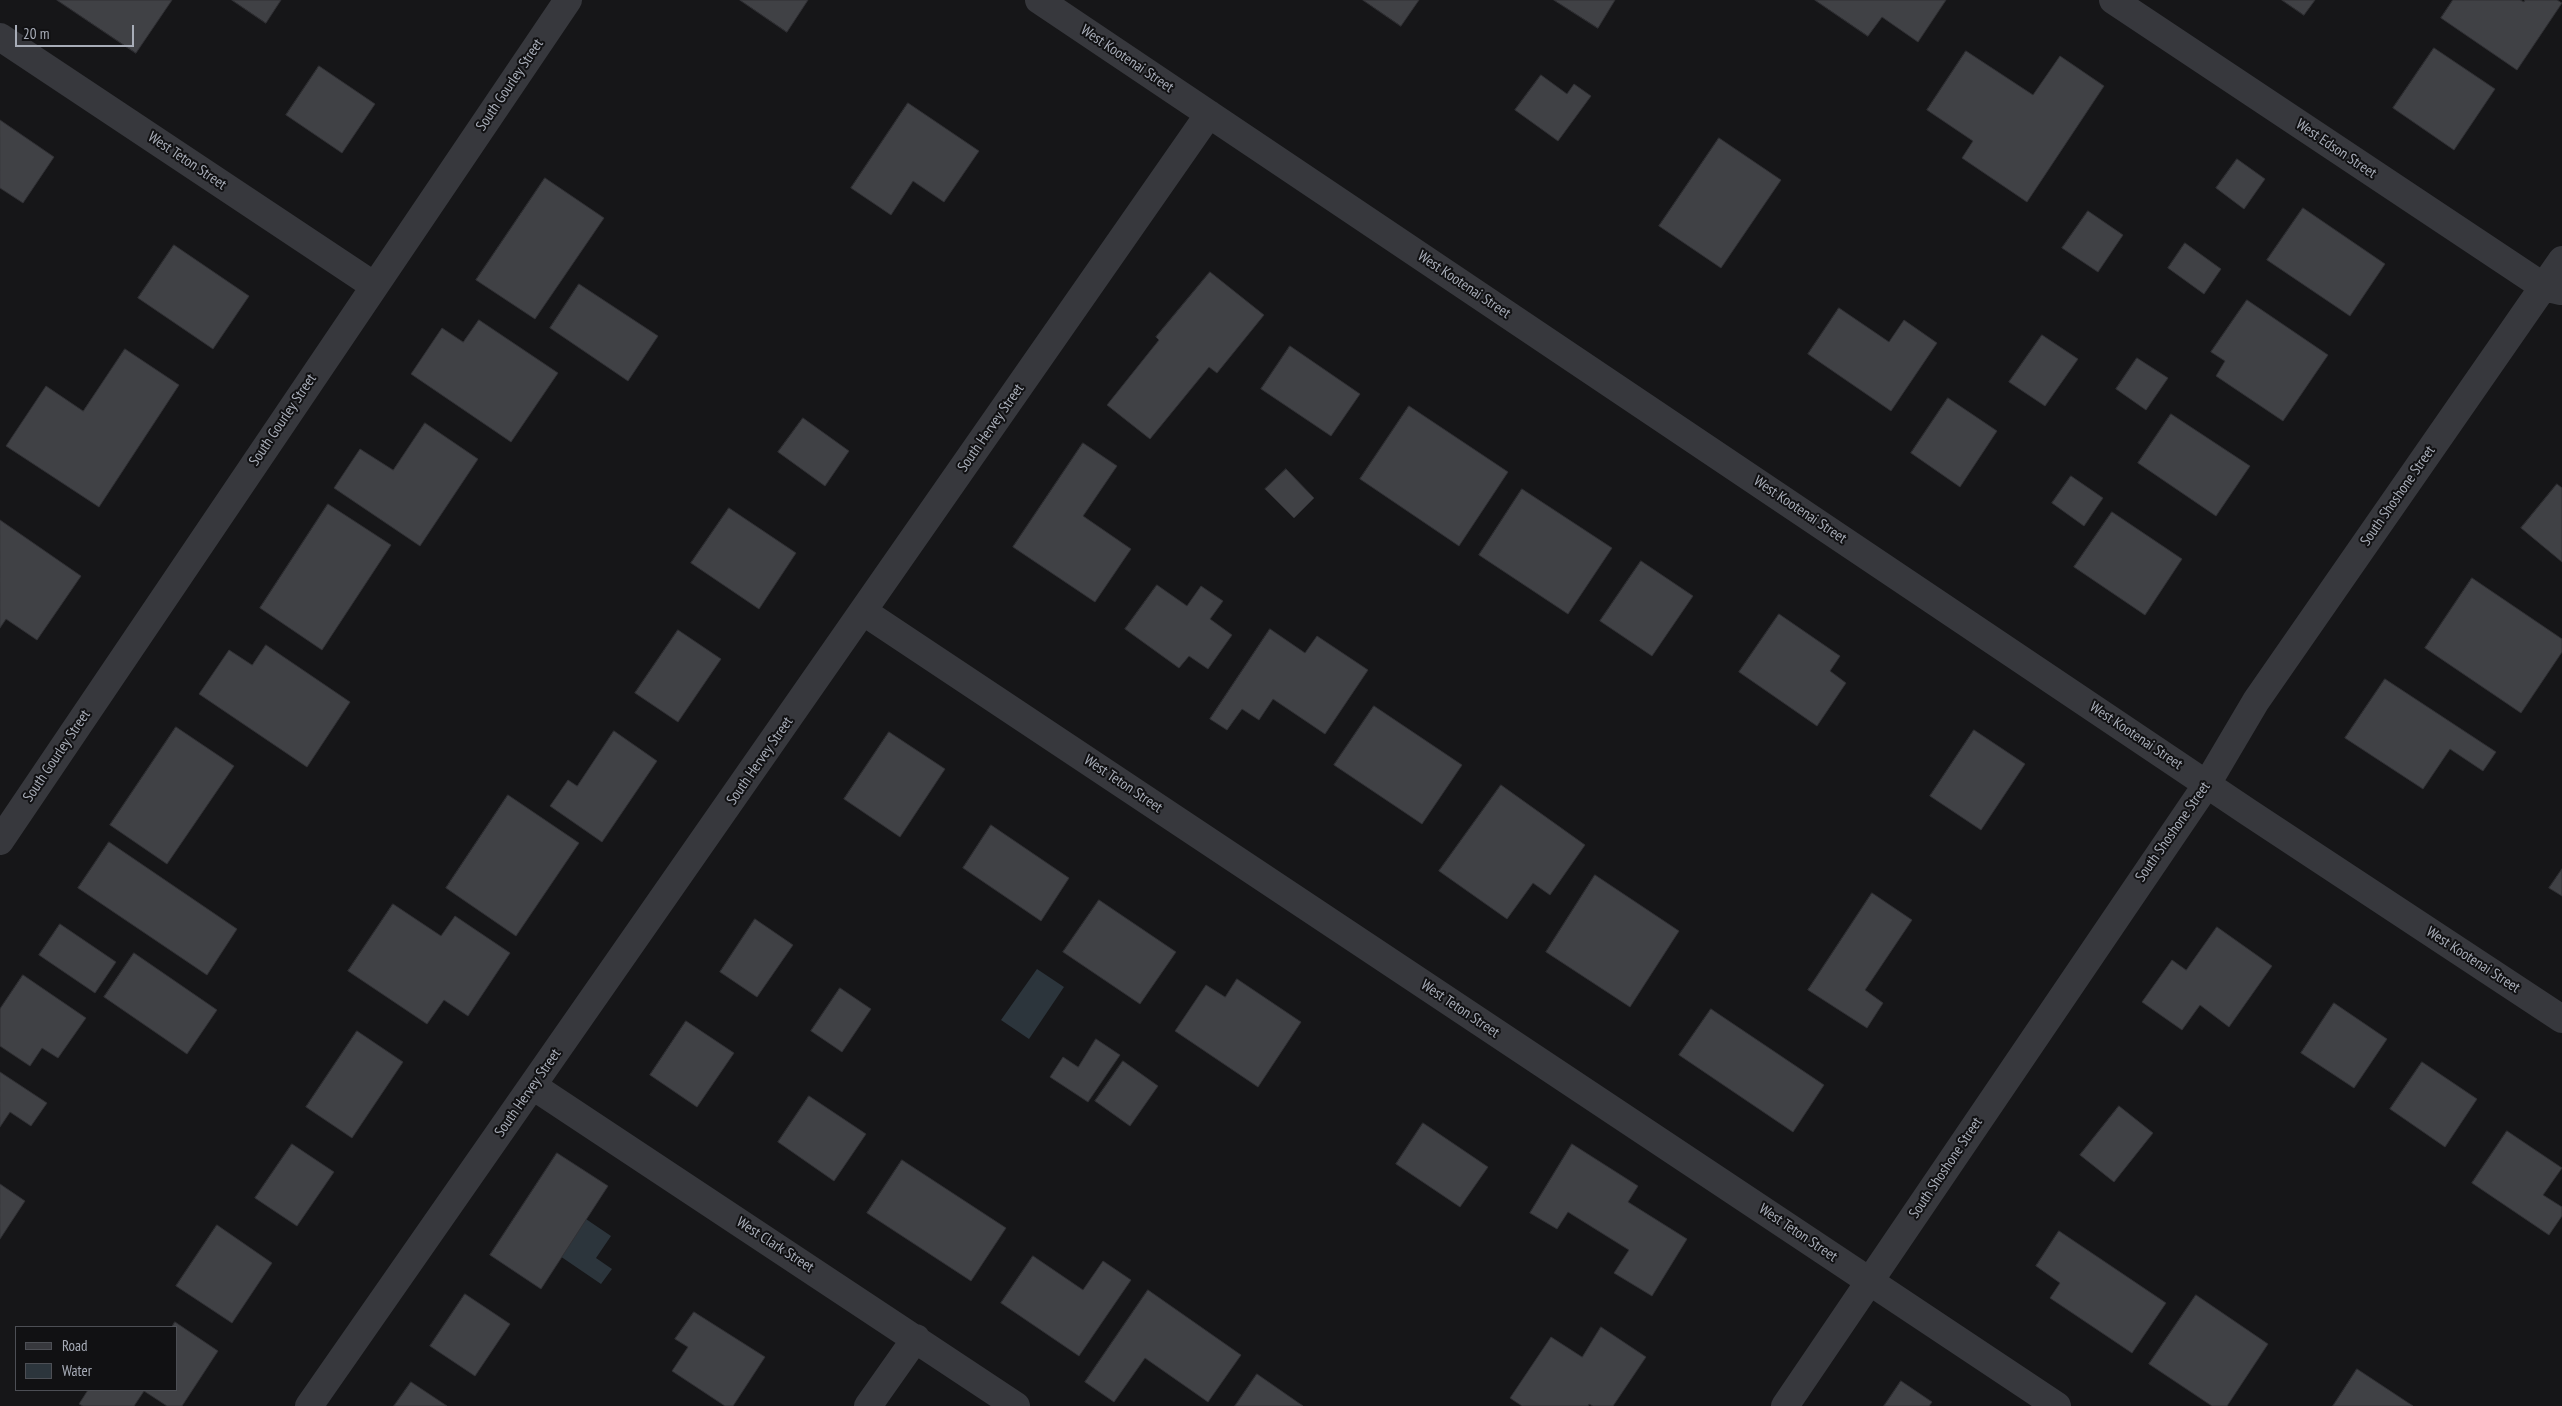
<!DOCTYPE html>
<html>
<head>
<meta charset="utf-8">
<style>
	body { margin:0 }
	#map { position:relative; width:2562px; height:1406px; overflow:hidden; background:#161618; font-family:"PT Sans Narrow",sans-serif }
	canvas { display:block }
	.legend { position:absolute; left:15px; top:1326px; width:162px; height:65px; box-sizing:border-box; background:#111113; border:1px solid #4d4f55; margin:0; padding:6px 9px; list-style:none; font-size:15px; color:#a8adb8 }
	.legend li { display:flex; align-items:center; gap:10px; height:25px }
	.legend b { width:25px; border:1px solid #4d4f55 }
	.scale { position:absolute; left:15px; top:25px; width:119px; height:22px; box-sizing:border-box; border:2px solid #a8adb8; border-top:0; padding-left:6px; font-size:15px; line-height:18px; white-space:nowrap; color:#a8adb8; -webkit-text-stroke:4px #111113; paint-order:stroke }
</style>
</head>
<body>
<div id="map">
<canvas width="2562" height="1406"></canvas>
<ul class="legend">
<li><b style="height:6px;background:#37383d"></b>Road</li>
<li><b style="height:14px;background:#2c353c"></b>Water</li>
</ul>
<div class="scale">20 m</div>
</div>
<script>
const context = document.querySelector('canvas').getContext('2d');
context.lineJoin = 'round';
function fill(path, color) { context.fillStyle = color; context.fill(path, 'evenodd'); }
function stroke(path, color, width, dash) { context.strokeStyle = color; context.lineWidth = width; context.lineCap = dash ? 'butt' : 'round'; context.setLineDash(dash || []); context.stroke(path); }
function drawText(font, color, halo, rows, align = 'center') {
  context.font = font + ' "PT Sans Narrow",sans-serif'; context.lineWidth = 4; context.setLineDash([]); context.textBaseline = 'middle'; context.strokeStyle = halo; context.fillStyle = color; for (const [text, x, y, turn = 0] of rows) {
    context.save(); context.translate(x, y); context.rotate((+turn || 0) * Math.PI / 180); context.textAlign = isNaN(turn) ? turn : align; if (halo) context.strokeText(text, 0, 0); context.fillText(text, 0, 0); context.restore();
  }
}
fill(new Path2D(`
	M1037 969 1064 987 1029 1039 1001 1020Z
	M583 1217 611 1236 596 1258 612 1269 601 1284 557 1254Z`), '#2c353c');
const building = new Path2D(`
	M57 0H172L136 53Z
	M232 0H281L266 23Z
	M740 0H808L787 32Z
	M1363 0H1419L1401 26Z
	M1554 0H1615L1598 28Z
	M1815 0H1946L1918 42 1882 17 1868 36Z
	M2282 0H2315L2304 15Z
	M2453 0H2520L2524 2 2525 0H2557L2562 3 2517 70 2441 18Z
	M2434 48 2495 89 2454 150 2393 108Z
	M1966 51 2033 95 2060 56 2104 86 2027 202 1962 158 1973 141 1927 110Z
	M319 66 375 104 342 153 286 115Z
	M1541 75 1567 94 1574 84 1591 96 1558 141 1515 110Z
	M908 103 979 151 944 202 913 181 891 215 851 188Z
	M0 120 54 157 23 203 0 188Z
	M1719 138 1781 180 1721 268 1659 226Z
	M2237 159 2265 179 2244 209 2216 188Z
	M545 178 604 218 535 319 476 280Z
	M2303 208 2385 264 2350 316 2267 260Z
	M2088 211 2123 235 2098 272 2062 248Z
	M2185 243 2221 269 2204 294 2168 268Z
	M174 245 249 296 213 349 138 298Z
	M1210 272 1264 315 1217 373 1209 367 1150 439 1107 405 1159 340 1156 337Z
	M579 284 658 336 628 381 550 328Z
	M2247 300 2328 355 2283 421 2216 376 2225 361 2211 352Z
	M1839 308 1889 342 1904 320 1937 343 1891 411 1808 354Z
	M479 320 558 373 511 442 411 374 442 328 463 342Z
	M2042 335 2078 359 2045 406 2009 382Z
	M1290 346 1360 394 1331 436 1261 389Z
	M125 349 179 385 99 507 6 446 46 386 83 411Z
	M2137 358 2168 378 2146 410 2116 389Z
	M1948 398 1997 431 1960 487 1911 453Z
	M1409 406 1508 472 1459 546 1360 479Z
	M2171 414 2250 466 2216 516 2138 463Z
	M803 418 849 451 825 486 778 452Z
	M425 423 478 459 420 546 334 488 360 449 393 470Z
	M1083 443 1117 466 1083 516 1131 549 1095 602 1013 547Z
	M1286 469 1314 498 1294 518 1265 489Z
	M2071 476 2103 498 2084 526 2052 503Z
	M2557 484 2562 488V562L2521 528Z
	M1522 489 1612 548 1568 614 1479 555Z
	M328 504 391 545 322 650 260 608Z
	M729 508 796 553 759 609 691 563Z
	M2112 512 2182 559 2145 615 2074 567Z
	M0 520 81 576 37 640 6 619 0 628Z
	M1641 561 1693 596 1652 656 1600 621Z
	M2472 578 2562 639V652L2521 713 2425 648Z
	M1157 585 1187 606 1201 586 1223 601 1210 619 1232 635 1208 669 1189 656 1179 668 1125 629Z
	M1779 614 1840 656 1830 671 1846 683 1817 726 1739 672Z
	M1270 629 1305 653 1317 636 1368 670 1325 734 1273 699 1259 720 1242 709 1227 730 1210 719Z
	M678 630 721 659 678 722 635 693Z
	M266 645 350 702 307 767 199 694 229 650 252 665Z
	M2385 679 2496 752 2483 771 2450 749 2423 789 2345 738Z
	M1374 706 1462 765 1422 824 1334 765Z
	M176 727 234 766 167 864 110 825Z
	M1974 730 2025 764 1981 830 1930 796Z
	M614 731 657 761 602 842 550 806 568 780 577 786Z
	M889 732 945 769 900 837 844 799Z
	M1501 785 1585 845 1550 895 1533 883 1507 919 1439 871Z
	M508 795 579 843 516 936 446 888Z
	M991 825 1069 878 1041 921 963 868Z
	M109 842 237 929 207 975 78 888Z
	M2562 869V896L2549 888Z
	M1595 875 1679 931 1630 1007 1546 952Z
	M1872 893 1912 920 1865 990 1883 1003 1867 1028 1808 990Z
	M1099 900 1176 952 1140 1004 1063 952Z
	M393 904 441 936 455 916 510 953 468 1016 444 1000 427 1024 348 971Z
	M755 919 793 945 757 997 720 972Z
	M60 924 116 962 95 993 39 955Z
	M2217 927 2272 966 2229 1027 2200 1005 2182 1030 2142 1002 2172 960 2186 970Z
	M134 953 217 1010 187 1054 104 997Z
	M23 975 86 1018 58 1058 42 1048 30 1066 0 1046V1009Z
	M1237 979 1301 1022 1258 1087 1175 1031 1206 985 1225 997Z
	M840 988 871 1009 842 1052 811 1031Z
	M2334 1003 2387 1039 2354 1088 2301 1053Z
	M1711 1009 1824 1085 1793 1132 1679 1055Z
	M686 1021 734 1053 697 1107 650 1075Z
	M357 1031 403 1062 352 1138 306 1107Z
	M1096 1039 1120 1055 1088 1102 1050 1077 1063 1057 1078 1067Z
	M1123 1061 1158 1086 1130 1126 1095 1101Z
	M2422 1062 2477 1099 2445 1147 2390 1109Z
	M0 1072 47 1103 31 1126 10 1112 0 1127Z
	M809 1096 866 1134 834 1181 778 1142Z
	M2119 1106 2153 1133 2114 1182 2080 1155Z
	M1423 1123 1488 1167 1460 1207 1396 1164Z
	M2507 1131 2562 1168 2543 1195 2562 1207V1216L2549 1235 2472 1183Z
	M292 1144 334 1172 297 1226 255 1198Z
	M1572 1144 1638 1186 1628 1202 1687 1239 1652 1296 1614 1273 1629 1250 1568 1212 1557 1229 1530 1213Z
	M557 1153 608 1186 541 1289 490 1255Z
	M902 1160 1006 1228 971 1281 867 1213Z
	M0 1184 25 1201 0 1239Z
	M217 1225 272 1263 232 1323 176 1286Z
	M2059 1231 2166 1303 2132 1353 2050 1298 2060 1283 2036 1266Z
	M1033 1256 1083 1290 1103 1261 1131 1280 1079 1356 1001 1303Z
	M1148 1290 1241 1355 1208 1402 1145 1358 1114 1402 1085 1382Z
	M465 1294 510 1324 475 1376 430 1346Z
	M2196 1295 2268 1344 2227 1406H2212L2149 1364Z
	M694 1312 765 1357 733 1406H725L672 1371 688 1347 675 1339Z
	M175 1322 218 1351 182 1406H167L144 1391 134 1406H83L79 1404 88 1390H176V1327H172Z
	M1601 1327 1646 1357 1613 1406H1593L1589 1404 1588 1406H1522L1510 1398 1551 1337 1582 1357Z
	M2357 1369 2413 1406H2333Z
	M1257 1374 1303 1406H1235Z
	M1901 1381 1932 1402 1929 1406H1884Z
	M411 1382 447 1406H394Z`);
fill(building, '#404145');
stroke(building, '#303034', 1);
stroke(new Path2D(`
	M1039 0 2248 812 2562 1019
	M2113 0 2544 287 2561 291
	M0 37 373 285
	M864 612 2057 1406
	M0 841 568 0
	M533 1086 1016 1406
	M309 1406 1209 114
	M868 1406 916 1338
	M1785 1406 2207 784 2256 701 2562 260`), '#37383d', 28);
drawText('15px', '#a8adb8', '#111113', [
	["West Kootenai Street",1127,59,34],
	["South Gourley Street",510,85,-56],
	["West Edson Street",2336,149,34],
	["West Teton Street",187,161,34],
	["West Kootenai Street",1464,285,34],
	["South Gourley Street",283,420,-56],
	["South Hervey Street",991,428,-55],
	["South Shoshone Street",2398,496,-55],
	["West Kootenai Street",1800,510,34],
	["West Kootenai Street",2136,736,34],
	["South Gourley Street",57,756,-56],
	["South Hervey Street",760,761,-55],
	["West Teton Street",1123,784,34],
	["South Shoshone Street",2173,832,-55],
	["West Kootenai Street",2473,960,33],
	["West Teton Street",1460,1009,34],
	["South Hervey Street",528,1093,-55],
	["South Shoshone Street",1946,1168,-56],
	["West Teton Street",1798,1233,34],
	["West Clark Street",775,1245,33]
]);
</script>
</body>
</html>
